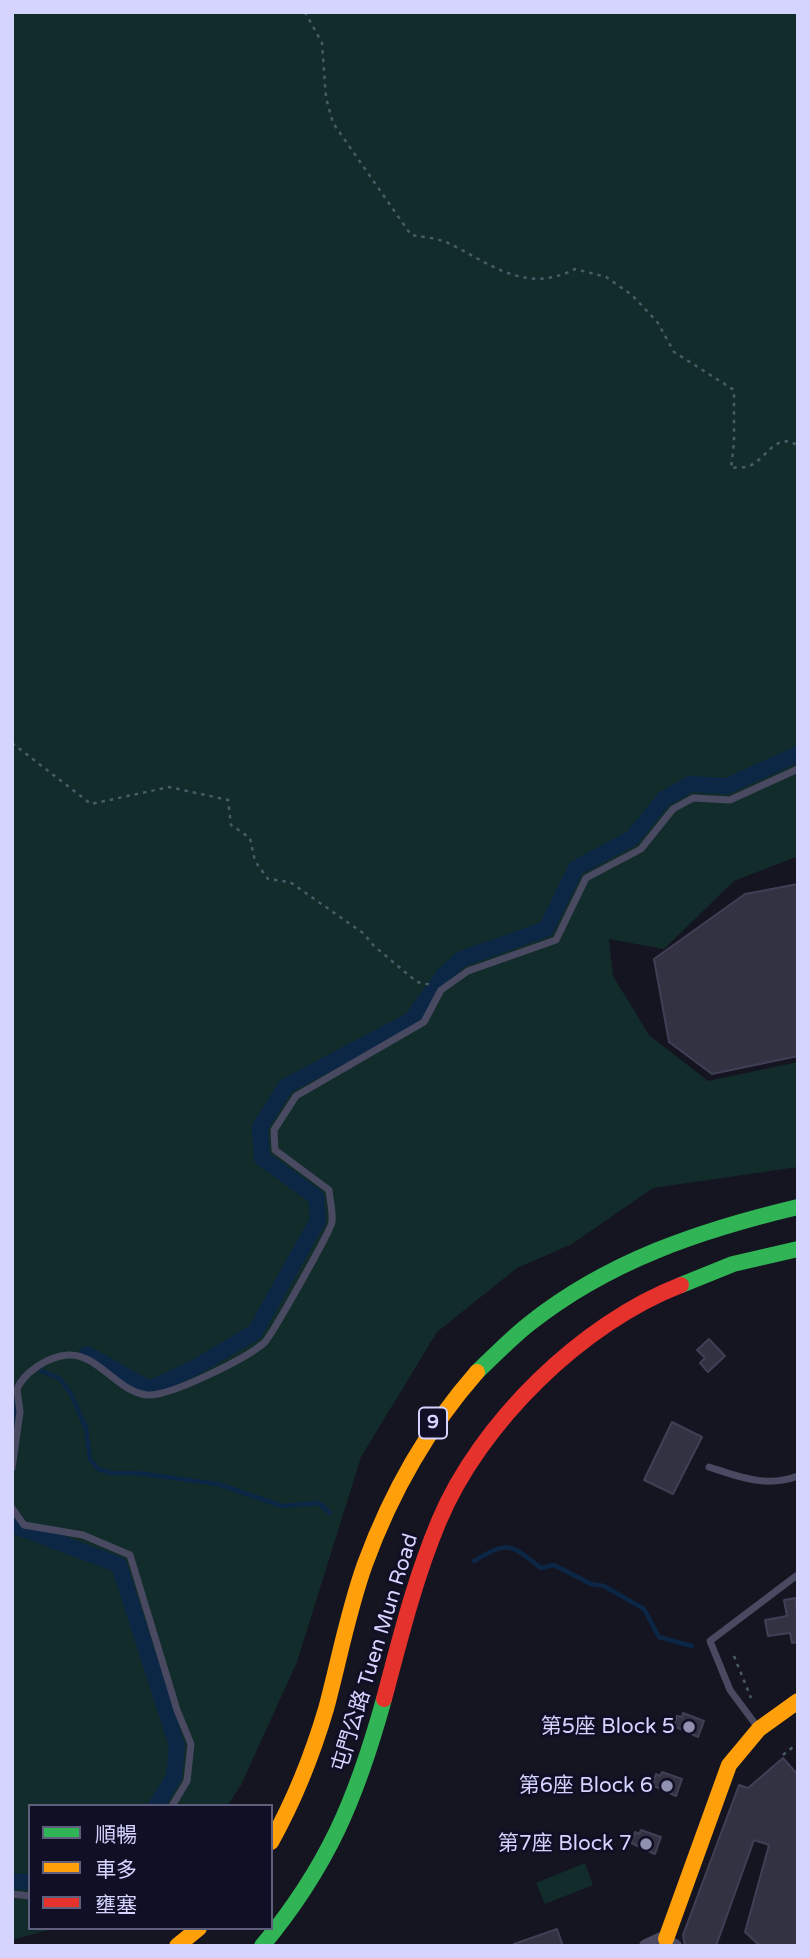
<!DOCTYPE html>
<html>
<head>
<meta charset="utf-8">
<style>
	body { margin:0 }
	#map { position:relative; width:810px; height:1958px; overflow:hidden; background:#151421; font-family:"Varela Round","Noto Sans TC",sans-serif }
	canvas { display:block }
	.frame { position:absolute; inset:0; border:14px solid #d4d4ff; pointer-events:none }
	.legend { position:absolute; left:28px; top:1804px; width:245px; height:126px; box-sizing:border-box; background:#100f26; border:2px solid #5e5e7d; margin:0; padding:9px 12px; list-style:none; font-size:21px; color:#d4d4ff }
	.legend li { display:flex; align-items:center; gap:14px; height:35px }
	.legend b { width:35px; border:2px solid #5e5e7d }
</style>
</head>
<body>
<div id="map">
<canvas width="810" height="1958"></canvas>
<div class="frame"></div>
<ul class="legend">
<li><b style="height:9px;background:#30b455"></b>順暢</li>
<li><b style="height:9px;background:#ff9f0a"></b>車多</li>
<li><b style="height:9px;background:#e5322d"></b>壅塞</li>
</ul>
</div>
<script>
const context = document.querySelector('canvas').getContext('2d');
context.lineJoin = 'round';
function fill(path, color) { context.fillStyle = color; context.fill(path, 'evenodd'); }
function stroke(path, color, width, dash) { context.strokeStyle = color; context.lineWidth = width; context.lineCap = dash ? 'butt' : 'round'; context.setLineDash(dash || []); context.stroke(path); }
function drawText(font, color, halo, rows, align = 'center') {
  context.font = font + ' "Varela Round","Noto Sans TC",sans-serif'; context.lineWidth = 6; context.setLineDash([]); context.textBaseline = 'middle'; context.strokeStyle = halo; context.fillStyle = color; for (const [text, x, y, turn = 0] of rows) {
    context.save(); context.translate(x, y); context.rotate((+turn || 0) * Math.PI / 180); context.textAlign = isNaN(turn) ? turn : align; if (halo) context.strokeText(text, 0, 0); context.fillText(text, 0, 0); context.restore();
  }
}
fill(new Path2D(`
	M12 12H798V856L734 881 664 949 609 939 613 976 649 1035 708 1081 798 1062V1167L653 1188 572 1244 517 1268 437 1332 361 1457 297 1662 241 1785 227 1806H30V1928H56L12 1940Z
	M585 1863 593 1885 545 1904 536 1883Z`), '#122c2b');
stroke(new Path2D(`
	M41 1371 59 1378 71 1394 86 1428 90 1459 98 1469 111 1473H137L218 1484 282 1506 319 1503 330 1513
	M474 1561C509 1540 510 1544 541 1568L554 1565 591 1584 604 1586 644 1609 659 1637 692 1646`), '#0c2745', 4.5);
stroke(new Path2D(`
	M87 1354 149 1389 196 1367 255 1332 318 1220 316 1197 262 1158 260 1127 286 1086 411 1020 444 975 461 959 546 929 576 868 632 838 664 799 690 784 727 786 798 754
	M12 1425 15 1409
	M12 1525 119 1565 177 1746 174 1777 156 1806
	M12 1881 30 1882`), '#0c2745', 16);
const building = new Path2D(`
	M798 884V1056L712 1074 669 1042 654 959 745 894Z
	M709 1339 725 1356 708 1372 700 1363 705 1358 697 1350Z
	M672 1422 702 1437 673 1494 644 1480Z
	M796 1598 798 1642 792 1643 790 1633 768 1636 765 1620 787 1616 784 1600Z
	M683 1713 704 1721 698 1737 674 1726 677 1716 682 1717Z
	M783 1758 798 1775V1946H760L745 1932 769 1845 754 1840 716 1946H685L683 1935 739 1785 748 1788Z
	M662 1772 682 1779 676 1796 652 1785 656 1774 660 1776Z
	M641 1830 661 1837 655 1854 631 1843 635 1832 639 1834Z
	M557 1929 563 1946H514V1944Z`);
fill(building, '#333243');
stroke(building, '#403f55', 2);
stroke(new Path2D(`
	M305 12 322 43 326 98 333 123 411 235C423 237 437 238 448 243 490 263 525 295 575 269L606 277 632 295 658 323 674 352 734 390V443L731 468C736 467 744 468 749 466 766 460 776 430 798 446
	M12 743 91 804 169 787 228 800 231 825 250 838 255 861 268 879 290 882 363 933 374 946 417 982 432 985
	M734 1656 751 1698
	M783 1755 798 1743`), '#495b67', 2.5, [3.5, 5]);
stroke(new Path2D(`
	M709 1467C740 1477 766 1488 798 1476
	M12 1468 20 1412 17 1389C24 1372 49 1356 68 1355 98 1353 118 1393 148 1395 171 1396 245 1359 264 1343 271 1337 331 1230 332 1222 333 1212 330 1200 329 1190L275 1150 274 1130 296 1096 424 1022 441 990 468 971 556 940 586 878 641 849 673 809 693 798 730 800 798 769
	M12 1508 24 1525 83 1535 130 1555 177 1710 191 1744 187 1781 172 1806
	M759 1729 730 1690 710 1641 796 1576
	M12 1894 30 1896`), '#494a62', 7);
stroke(new Path2D(`
	M646 1946 661 1939 675 1946`), '#494a62', 14);
stroke(new Path2D(`
	M681 1285 733 1264 798 1249
	M477 1372C494 1356 510 1339 529 1324 608 1261 701 1230 798 1207
	M262 1946C328 1867 357 1797 384 1699`), '#30b455', 16);
stroke(new Path2D(`
	M271 1842C295 1799 312 1756 326 1709 339 1661 348 1611 365 1564 391 1493 427 1429 477 1372
	M666 1939 729 1765 759 1729 798 1701
	M177 1946 199 1928`), '#ff9f0a', 16);
stroke(new Path2D(`
	M384 1699C400 1639 415 1578 439 1521 480 1423 582 1323 681 1285`), '#e5322d', 16);
for (const [x, y, r, color] of [
	[689,1727,7,"#9191b1"],
	[667,1786,7,"#9191b1"],
	[646,1844,7,"#9191b1"]
]) { const dot = new Path2D(); dot.arc(x, y, r, 0, 2 * Math.PI); context.fillStyle = color; context.fill(dot); stroke(dot, '#100f26', 2.5); }
for (const [x, y, w] of [
	[433,1423,28]
]) { const box = new Path2D(); box.roundRect(x - w / 2, y - 15.5, w, 31, 5); context.fillStyle = '#100f26'; context.fill(box); stroke(box, '#d4d4ff', 2); }
drawText('bold 19px', '#d4d4ff', null, [
	["9",433,1423]
]);
drawText('21px', '#d4d4ff', '#100f26', [
	["屯門公路 Tuen Mun Road",376,1653,-73]
]);
drawText('21px', '#d4d4ff', '#100f26', [
	["第5座 Block 5",675,1727],
	["第6座 Block 6",653,1786],
	["第7座 Block 7",632,1844]
], 'right');
</script>
</body>
</html>
